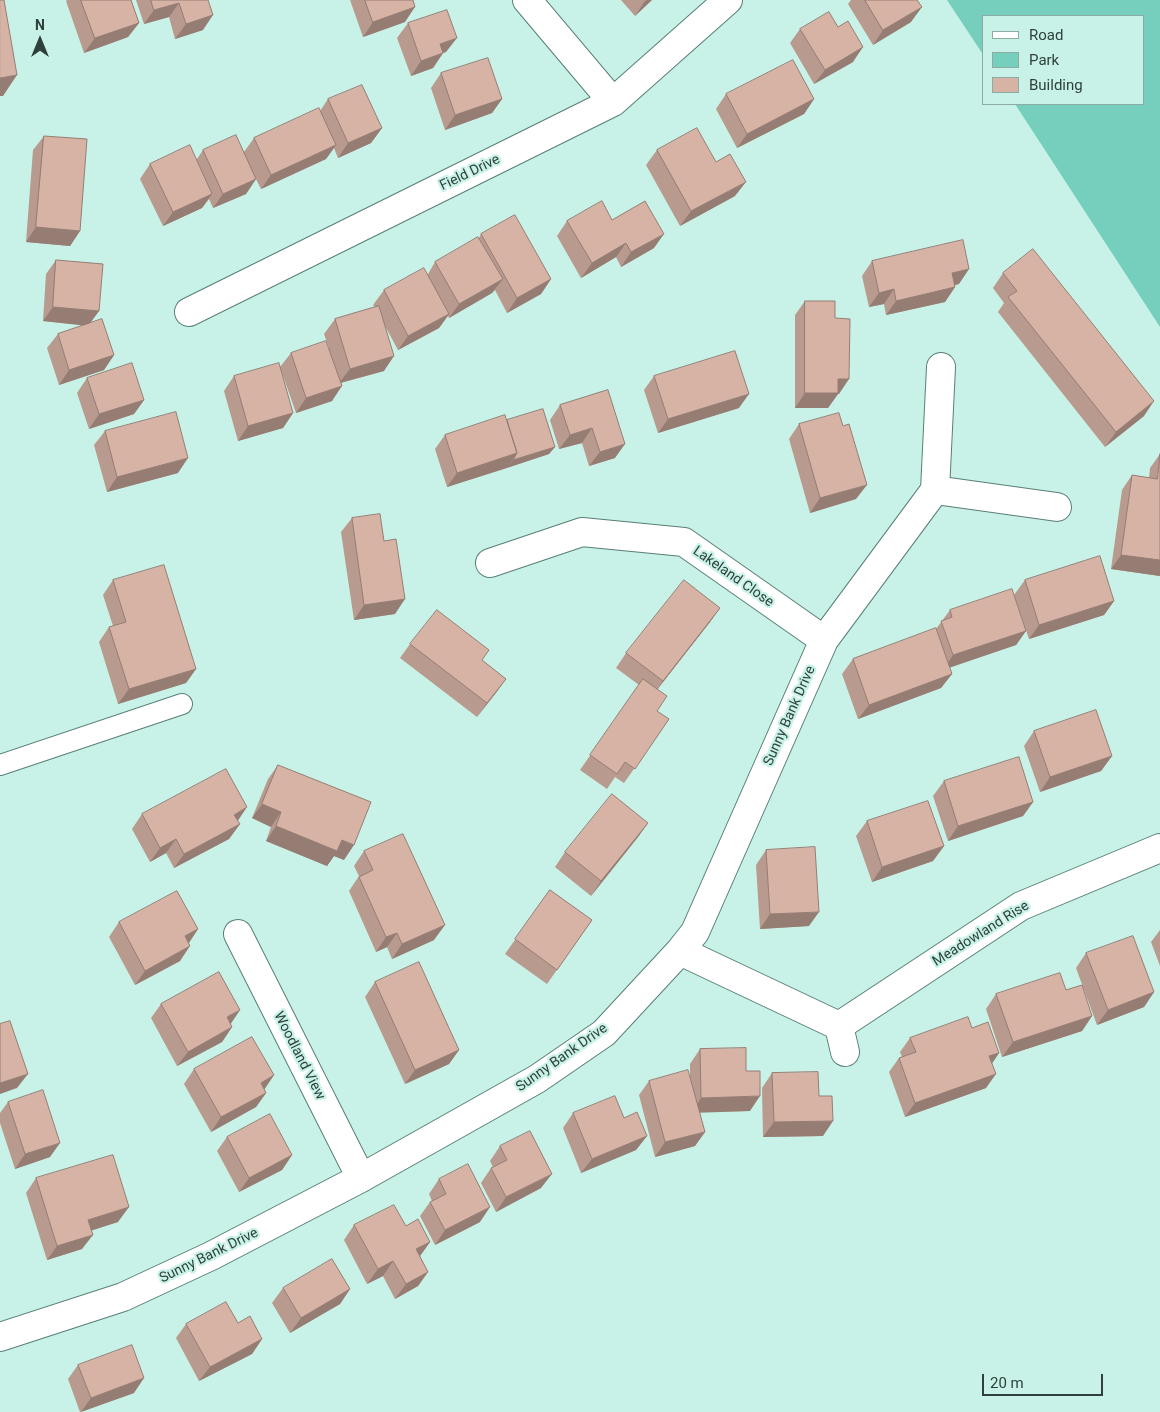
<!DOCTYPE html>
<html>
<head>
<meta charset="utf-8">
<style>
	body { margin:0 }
	#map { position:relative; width:1160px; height:1412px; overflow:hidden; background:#c8f2e7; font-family:Roboto,sans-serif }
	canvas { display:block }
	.legend { position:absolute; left:982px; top:15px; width:162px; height:90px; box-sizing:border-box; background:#c8f2e7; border:1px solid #8baba3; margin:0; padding:6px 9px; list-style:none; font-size:15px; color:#2f403c }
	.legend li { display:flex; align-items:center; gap:10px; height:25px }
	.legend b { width:25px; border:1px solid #8baba3 }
	.north { position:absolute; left:15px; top:15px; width:50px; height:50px; -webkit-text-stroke:4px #c8f2e7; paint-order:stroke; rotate:0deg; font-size:14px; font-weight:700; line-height:20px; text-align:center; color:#2f403c }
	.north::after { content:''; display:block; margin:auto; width:18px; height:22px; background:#2f403c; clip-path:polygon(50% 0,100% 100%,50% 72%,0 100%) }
	.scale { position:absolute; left:982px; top:1374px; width:121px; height:22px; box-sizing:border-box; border:2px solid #2f403c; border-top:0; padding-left:6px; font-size:15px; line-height:18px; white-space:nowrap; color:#2f403c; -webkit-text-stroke:4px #c8f2e7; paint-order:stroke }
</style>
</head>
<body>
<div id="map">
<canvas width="1160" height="1412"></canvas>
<ul class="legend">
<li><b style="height:6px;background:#fff"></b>Road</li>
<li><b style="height:14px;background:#75cfbc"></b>Park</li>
<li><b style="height:14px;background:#d6b3a5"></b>Building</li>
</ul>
<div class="north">N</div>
<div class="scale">20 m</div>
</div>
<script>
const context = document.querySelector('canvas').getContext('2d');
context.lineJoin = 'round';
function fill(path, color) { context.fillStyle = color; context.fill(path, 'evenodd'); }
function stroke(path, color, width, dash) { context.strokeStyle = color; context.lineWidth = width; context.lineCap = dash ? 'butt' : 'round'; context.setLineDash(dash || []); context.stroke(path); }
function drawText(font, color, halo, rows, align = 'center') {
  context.font = font + ' Roboto,sans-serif'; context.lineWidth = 4.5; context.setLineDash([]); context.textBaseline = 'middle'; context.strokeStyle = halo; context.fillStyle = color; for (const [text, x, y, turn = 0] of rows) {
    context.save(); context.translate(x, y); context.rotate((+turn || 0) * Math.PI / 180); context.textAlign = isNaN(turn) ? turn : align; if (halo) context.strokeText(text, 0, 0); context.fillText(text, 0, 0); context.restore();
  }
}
fill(new Path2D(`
	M947 0H1160V327L1015 104H1144V16H984V56Z`), '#75cfbc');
const lane = new Path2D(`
	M0 765 182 704`);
const street = new Path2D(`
	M527 0 613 102
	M189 312 613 102 728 0
	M935 490 1057 507
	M490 563 582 532 684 542 824 640
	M238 934 361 1178
	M680 951 839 1026 1021 906 1160 848
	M839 1026 845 1052
	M0 1337 123 1297 211 1256 361 1178 537 1079 604 1033 680 951 695 932 824 640 935 490 941 367`);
stroke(lane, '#587f76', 22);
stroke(street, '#587f76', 30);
stroke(lane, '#fff', 20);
stroke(street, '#fff', 28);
fill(new Path2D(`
	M67 0H131L139 23 128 37 84 53 66 1Z
	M136 0H209H208L203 30 175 39 169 17 144 24Z
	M350 0H413L405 22 363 37Z
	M621 0H652L635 16Z
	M851 0H917L911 22 873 45 848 4Z
	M408 23 446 52 443 53 433 68 411 76 397 38Z
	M800 29 853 62 814 84 790 43Z
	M441 73 502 99 492 113 445 130 431 88Z
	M726 94 814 99 804 114 737 148 716 109Z
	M328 99 382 128 371 143 338 158 334 148 326 159 261 189 256 179 246 194 213 208 209 199 202 208 163 226 140 179 150 164 197 159 203 150 244 152 254 138 320 111Z
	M44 136 80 231 70 246 26 242 33 150Z
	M657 150 735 196 680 226 646 165Z
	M612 220 654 248 621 267 616 257 581 278 557 236 567 221Z
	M481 234 551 279 541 294 507 313 495 290 492 293 449 318 448 316 439 328 398 350 385 326 384 371 341 383 332 401 296 413 280 367 291 353 329 348 324 334 335 319 375 307 373 305 384 290 428 274 435 262 479 238Z
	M56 260 99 311 90 323 114 355 104 370 59 385 47 348 58 334 84 325 43 321 46 274Z
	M872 261 959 284 955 285V287L945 302 886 315 884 304 869 307 862 276Z
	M1003 273 1144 416 1105 447 998 312 1004 303 993 288Z
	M805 301 835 318 839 394H838L828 408H795V315Z
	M234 376 293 413 283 428 238 441 224 391Z
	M654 376 739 408 658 433 644 390Z
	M87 378 144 400 134 414 89 429 77 393Z
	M608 390 615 458 589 466 582 443 559 449 550 420 560 405Z
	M507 420 555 447 549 454 447 487 435 449 445 435Z
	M799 424 856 499 810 513 789 439Z
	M105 431 178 473 107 492 94 445Z
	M1160 454V576L1111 569 1122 490 1132 475 1149 478 1150 468Z
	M352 518 384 541 395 614 354 620 341 532Z
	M113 580 196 669 186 683 118 704 99 642 109 627 113 626 103 595Z
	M1025 580 1114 601 1104 615 1029 639 1014 595Z
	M720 608 710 622 657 690V711L669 719 624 783 615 777 607 789 580 770 639 685 616 668 626 653Z
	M950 610 1026 631 1016 645 949 667 952 674 941 688 858 719 842 674 853 659 936 629Z
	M410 644 482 660 506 679 477 717 400 658Z
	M1034 731 1112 756 1101 771 1040 792 1024 746Z
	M278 765 344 860 334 856 327 866 266 841 271 827 252 818 268 779Z
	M944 781 1033 802 1023 816 948 841 933 796Z
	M142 814 240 824 229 839 174 868 166 853 150 862 132 829Z
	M867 821 944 846 933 861 872 882 856 836Z
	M648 823 638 837 591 896 555 867 565 852Z
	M766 850 809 926 760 929 756 865Z
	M364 851 434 940 392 959 387 947 376 952 349 891 359 876 354 866Z
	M550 890 592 920 547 984 505 954Z
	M119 922 198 929 189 943 180 961 135 985 109 937Z
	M1160 930V966L1151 942Z
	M1086 953 1154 992 1144 1007 1097 1025 1076 968Z
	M375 982 459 1050 449 1064 405 1084 365 997Z
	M1066 990 1092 1016 1082 1031 1002 1057 986 1009 996 994Z
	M161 1004 230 1024 232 1027 222 1042 177 1066 151 1018Z
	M972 1028 999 1053 992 1063 986 1088 905 1117 889 1072 899 1058 902 1057 900 1052 910 1038Z
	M700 1049 746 1071 750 1111 699 1112 705 1132 695 1146 655 1157 639 1095 649 1081 690 1078V1064Z
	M194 1069 274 1075 264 1089 266 1093 256 1107 211 1132 184 1084Z
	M772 1073 819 1096 823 1136 763 1137 762 1088Z
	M8 1102 50 1157 15 1169 0 1123V1113Z
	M573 1113 647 1136 636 1150 581 1173 563 1128Z
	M227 1137 292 1155 282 1170 239 1192 217 1151Z
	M500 1146 541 1188 496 1212 481 1183 491 1168 493 1167 490 1161Z
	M36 1178 118 1222 91 1230 82 1249 47 1260 26 1193Z
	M439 1179 480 1222 435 1245 420 1216 430 1202 432 1201 429 1194Z
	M354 1225 406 1226 430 1242 420 1256 428 1272 418 1286 395 1299 383 1276 367 1284 344 1240Z
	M283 1288 350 1289 340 1304 290 1333 272 1303Z
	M186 1324 262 1339 252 1354 199 1381 176 1338Z
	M78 1365 134 1393 80 1412 68 1379Z`), '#b89a8e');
fill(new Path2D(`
	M647 0H652L635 16 645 1Z
	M179 3 169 17 144 24 154 10Z
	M415 7 405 22 363 37 373 22Z
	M922 7 911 22 873 45 883 30Z
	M213 15 203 30 175 39 186 24Z
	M139 23 128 37 84 53 95 38Z
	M457 38 446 52 443 53 433 68 411 76 421 61 440 44Z
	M863 47 853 62 814 84 825 70Z
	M17 75 3 96H0V78Z
	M502 99 492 113 445 130 455 115Z
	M814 99 804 114 737 148 747 134Z
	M382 128 371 143 338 158 348 143Z
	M336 145 326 159 261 189 271 175Z
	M256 179 246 194 213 208 223 194Z
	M746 182 735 196 680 226 691 211Z
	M212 194 202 208 163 226 173 212Z
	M36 227 80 231 70 246 26 242Z
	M664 234 654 248 621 267 631 252Z
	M626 243 616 257 581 278 592 263Z
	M969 269 959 284 941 288 952 273Z
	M503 279 492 293 449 318 459 304Z
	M551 279 541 294 507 313 517 298Z
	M955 287 945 302 886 315 896 301Z
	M894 289 884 304 869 307 879 293Z
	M53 307 99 311 88 326 43 321Z
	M449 314 439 328 398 350 408 336Z
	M114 355 104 370 59 385 69 370Z
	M394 356 384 371 339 383 350 369Z
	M838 379H849L839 394H838L828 408H795L805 393Z
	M342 386 332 401 296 413 306 398Z
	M749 394 739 408 658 433 668 419Z
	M144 400 134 414 89 429 99 414Z
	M1154 401 1144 416 1105 447 1116 432Z
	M293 413 283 428 238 441 248 426Z
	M592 428 582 443 559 449 570 435Z
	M625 444 615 458 589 466 600 452Z
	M555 447 549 454 507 468 513 460Z
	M517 453 507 468 447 487 457 473Z
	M188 458 178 473 107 492 117 477Z
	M867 485 856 499 810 513 820 498Z
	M1121 555 1160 560V576L1111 569Z
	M405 599 395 614 354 620 364 605Z
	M1114 601 1104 615 1029 639 1039 625Z
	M720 608 710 622 652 696 663 681Z
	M1026 631 1016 645 943 670 953 655Z
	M196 669 186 683 118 704 129 689Z
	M952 674 941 688 858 719 869 705Z
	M506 679 496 693 477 717 487 703Z
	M1112 756 1101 771 1040 792 1050 777Z
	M1033 802 1023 816 948 841 958 826Z
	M262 804 281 812 271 827 252 818Z
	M247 807 237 822 234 815Z
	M648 823 638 837 591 896 601 881Z
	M240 824 229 839 174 868 184 854Z
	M276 826 342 840 354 845 344 860 334 856 327 866 266 841Z
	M176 839 166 853 150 862 160 848Z
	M944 846 933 861 872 882 882 867Z
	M819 912 809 926 760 929 770 914Z
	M445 925 434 940 392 959 402 944Z
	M198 929 188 944 185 936Z
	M397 933 387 947 376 952 386 937Z
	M190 946 180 961 135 985 145 971Z
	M1154 992 1144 1007 1097 1025 1108 1010Z
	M240 1010 230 1025 227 1017Z
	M1092 1016 1082 1031 1002 1057 1013 1042Z
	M232 1027 222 1042 177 1066 188 1052Z
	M459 1050 449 1064 405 1084 415 1070Z
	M999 1053 989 1068V1056Z
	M28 1074 17 1088 0 1094V1083Z
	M996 1074 986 1088 905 1117 915 1103Z
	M274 1075 264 1090 261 1083Z
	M266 1093 256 1107 211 1132 221 1117Z
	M760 1096 750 1111 691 1113 701 1098Z
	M833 1121 823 1136 763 1137 774 1122Z
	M705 1132 695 1146 655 1157 665 1142Z
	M647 1136 636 1150 581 1173 592 1159Z
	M60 1143 50 1157 15 1169 25 1154Z
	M292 1155 282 1170 239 1192 249 1178Z
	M552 1174 541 1188 496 1212 506 1197Z
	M129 1207 118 1222 78 1235 88 1220Z
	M490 1207 480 1222 435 1245 445 1230Z
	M93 1235 82 1249 47 1260 57 1246Z
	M430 1242 420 1256 416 1249Z
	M393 1261 383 1276 367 1284 378 1269Z
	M428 1272 418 1286 395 1299 406 1284Z
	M350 1289 340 1304 290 1333 301 1318Z
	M262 1339 252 1354 199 1381 210 1367Z
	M144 1378 134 1393 81 1412 91 1398Z`), '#967d74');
const building = new Path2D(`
	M0 0H4L17 75 0 78Z
	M81 0H131L139 23 95 38Z
	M151 0H208L213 15 186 24 179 3 154 10Z
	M365 0H413L415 7 373 22Z
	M865 0H917L922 7 883 30Z
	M447 10 457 38 440 44 443 53 421 61 408 23Z
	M829 12 838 27 848 21 863 47 825 70 800 29Z
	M488 58 502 99 455 115 441 73Z
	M793 60 814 99 747 134 726 94Z
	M362 85 382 128 348 143 328 99Z
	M319 108 336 145 271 175 254 138Z
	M697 128 716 162 730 154 746 182 691 211 657 150Z
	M236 135 256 179 223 194 203 150Z
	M44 136 87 139 80 231 36 227Z
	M190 145 212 194 173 212 150 164Z
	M602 201 612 220 645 201 664 234 631 252 626 243 592 263 567 221Z
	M515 215 551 279 517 298 481 234Z
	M478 237 503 279 459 304 435 262Z
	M963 240 969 269 952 273 955 287 896 301 894 289 879 293 872 261Z
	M1033 249 1154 401 1116 432 1008 297 1017 291 1003 273Z
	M56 260 103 264 99 311 53 307Z
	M424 268 449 314 408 336 384 290Z
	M805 301H835V318L850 319 849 379H838V393H805Z
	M379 306 394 356 350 369 335 319Z
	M102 319 114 355 69 370 58 334Z
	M326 341 342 386 306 398 291 353Z
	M735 351 749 394 668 419 654 376Z
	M132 363 144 400 99 414 87 378Z
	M279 363 293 413 248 426 234 376Z
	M608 390 625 444 600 452 592 428 570 435 560 405Z
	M543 409 555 447 513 460 517 453 507 420Z
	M176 412 188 458 117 477 105 431Z
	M839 413 843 426 849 424 867 485 820 498 799 424Z
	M505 415 517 453 457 473 445 435Z
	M1160 454V560L1121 555 1132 475 1157 479Z
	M380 514 384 541 396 539 405 599 364 605 352 518Z
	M1100 556 1114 601 1039 625 1025 580Z
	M164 565 196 669 129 689 109 627 126 622 113 580Z
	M684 580 720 608 663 681 626 653Z
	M1012 589 1026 631 953 655 941 621 952 617 950 610Z
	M437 610 489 650 482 660 506 679 487 703 410 644Z
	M936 628 952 674 869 705 853 659Z
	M643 679 667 696 657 711 669 719 635 769 625 762 617 774 590 755Z
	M1096 710 1112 756 1050 777 1034 731Z
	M1019 757 1033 802 958 826 944 781Z
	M278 765 371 802 354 845 342 840 337 851 276 826 281 812 262 804Z
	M226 769 247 807 234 815 240 824 184 854 176 839 160 848 142 814Z
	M612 794 648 823 601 881 565 852Z
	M928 801 944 846 882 867 867 821Z
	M403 834 445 925 402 944 397 933 386 937 359 877 373 870 364 851Z
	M815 847 819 912 770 914 766 850Z
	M550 890 592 920 557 970 515 939Z
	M177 891 198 929 185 936 190 946 145 971 119 922Z
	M1133 936 1154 992 1108 1010 1086 953Z
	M419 962 459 1050 415 1070 375 982Z
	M219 972 240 1010 227 1017 232 1027 188 1052 161 1004Z
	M1060 973 1066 990 1082 985 1092 1016 1013 1042 996 994Z
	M968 1017 972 1028 988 1022 999 1053 989 1056 996 1074 915 1103 899 1058 916 1052 910 1038Z
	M10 1021 28 1074 0 1083V1024Z
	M252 1037 274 1075 261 1083 266 1093 221 1117 194 1069Z
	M746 1048V1071H760V1096L701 1098 700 1049Z
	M688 1070 705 1132 665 1142 649 1081Z
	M818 1072 819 1096H832L833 1121 774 1122 772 1073Z
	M43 1090 60 1143 25 1154 8 1102Z
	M615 1096 624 1118 637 1112 647 1136 592 1159 573 1113Z
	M270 1114 292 1155 249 1178 227 1137Z
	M530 1131 552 1174 506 1197 491 1168 507 1160 500 1146Z
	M113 1155 129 1207 88 1220 93 1235 57 1246 36 1178Z
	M468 1164 490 1207 445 1230 430 1202 446 1194 439 1179Z
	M394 1205 406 1226 418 1219 430 1242 416 1249 428 1272 406 1284 393 1261 378 1269 354 1225Z
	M332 1259 350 1289 301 1318 283 1288Z
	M226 1302 238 1323 250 1316 262 1339 210 1367 186 1324Z
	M132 1345 144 1378 91 1398 78 1365Z`);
fill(building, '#d6b3a5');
stroke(building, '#967d74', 1);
drawText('14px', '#2f403c', '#c8f2e7', [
	["Field Drive",470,173,-26],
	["Lakeland Close",733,577,35],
	["Sunny Bank Drive",790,716,-66],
	["Meadowland Rise",981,934,-32],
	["Woodland View",299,1056,63],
	["Sunny Bank Drive",562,1058,-35],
	["Sunny Bank Drive",209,1256,-26]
]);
</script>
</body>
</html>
